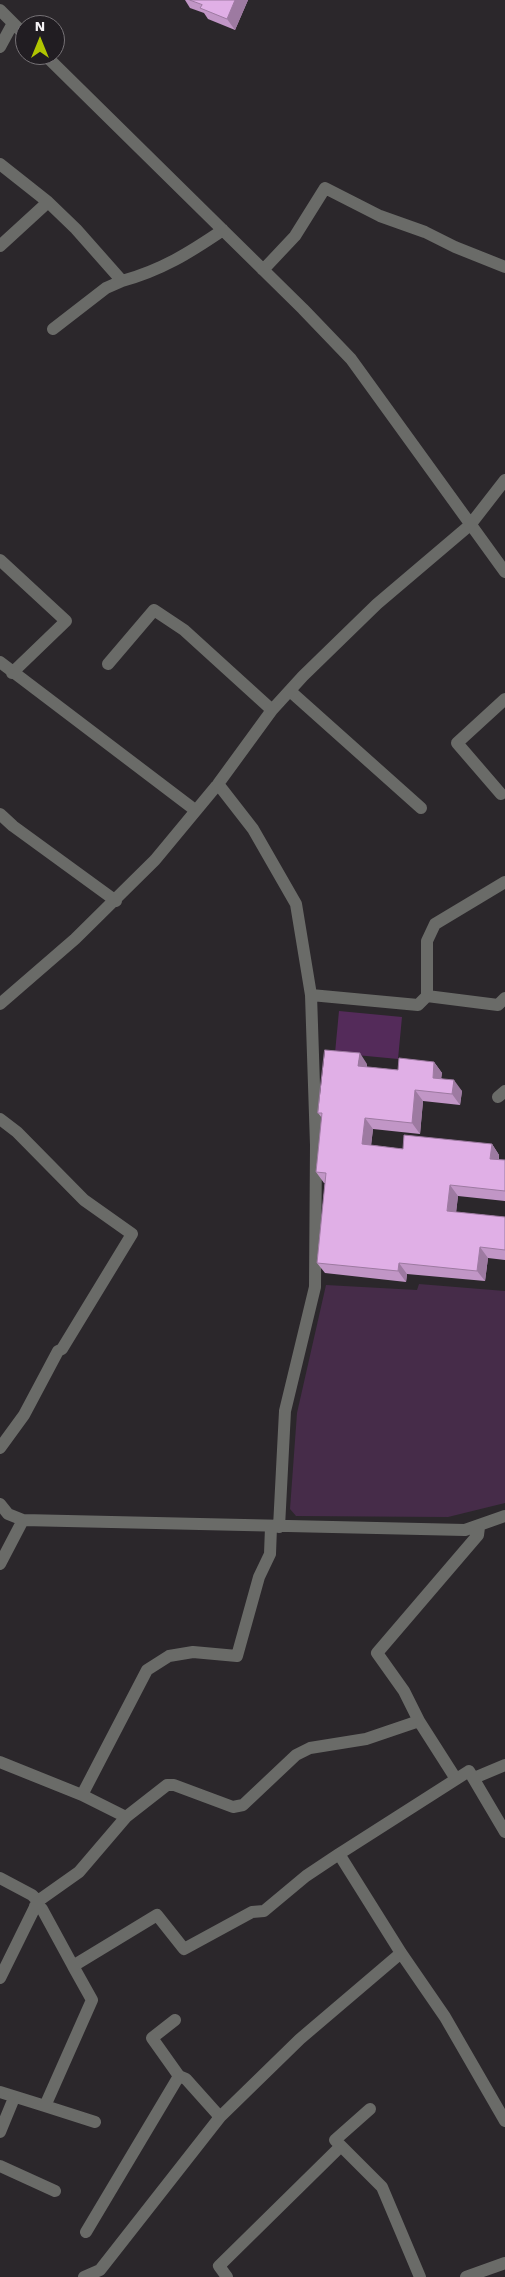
<!DOCTYPE html>
<html>
<head>
<meta charset="utf-8">
<style>
	body { margin:0 }
	#map { position:relative; width:505px; height:2277px; overflow:hidden; background:#2b272b; font-family:"Work Sans",sans-serif }
	canvas { display:block }
	.north { position:absolute; left:15px; top:15px; width:50px; height:50px; box-sizing:border-box; background:#211d22; border:1px solid #767276; border-radius:50%; rotate:0deg; font-size:14px; font-weight:700; line-height:20px; text-align:center; color:#f5f2f5 }
	.north::after { content:''; display:block; margin:auto; width:18px; height:22px; background:#b0c501; clip-path:polygon(50% 0,100% 100%,50% 72%,0 100%) }
</style>
</head>
<body>
<div id="map">
<canvas width="505" height="2277"></canvas>
<div class="north">N</div>
</div>
<script>
const context = document.querySelector('canvas').getContext('2d');
context.lineJoin = 'round';
function fill(path, color) { context.fillStyle = color; context.fill(path, 'evenodd'); }
function stroke(path, color, width, dash) { context.strokeStyle = color; context.lineWidth = width; context.lineCap = dash ? 'butt' : 'round'; context.setLineDash(dash || []); context.stroke(path); }
fill(new Path2D(`
	M419 1284 505 1291V1503L448 1517 296 1516 290 1509 297 1413 326 1285 417 1290Z`), '#462c49');
fill(new Path2D(`
	M339 1011 402 1017 398 1059 335 1053Z`), '#542b5a');
stroke(new Path2D(`
	M0 10 25 35
	M0 47 13 23
	M45 55 303 309 351 359 505 572
	M0 164 48 202 0 246
	M48 202 76 229 122 281C162 270 189 253 223 230
	M263 270 295 236 325 188 380 216 425 232 455 247 505 267
	M53 329 106 288 122 281
	M0 560 66 621 12 673
	M0 662 195 810
	M108 664 154 610 184 630 272 710
	M290 691 421 808
	M218 784 253 829 296 904 311 995 316 1145 315 1287 285 1411 279 1527
	M501 794 457 743 505 699
	M0 814 13 826 116 901
	M311 995 418 1005 427 996 498 1005 505 998
	M427 996V941L435 924 505 882
	M0 1004 75 939 155 860 218 784 272 710 303 676 377 604 470 525 505 480
	M498 1097 505 1091
	M0 1119 17 1132 84 1200 132 1234 62 1349 58 1351 24 1415 0 1448
	M0 1504 8 1514 23 1520 465 1530 505 1516
	M0 1564 23 1520
	M419 1721 404 1691 377 1653 478 1535 479 1527
	M0 1762 82 1795 126 1817 79 1872 38 1901 0 1978
	M474 1778 505 1765
	M82 1795 147 1670 169 1656 193 1652 237 1656 259 1577 270 1554 271 1527
	M126 1817 167 1785H174L233 1807 243 1805 296 1755 310 1748 366 1739 419 1721 456 1779
	M505 1832 469 1771 339 1854 401 1953 445 2017 505 2121
	M0 1878 32 1895 38 1901
	M35 1906 42 1909 73 1966 157 1915 184 1949 252 1912 264 1911 306 1876 339 1854
	M175 2020 152 2038 179 2076
	M0 2092 45 2106 92 2000 73 1966
	M45 2106 95 2122
	M0 2132 14 2098
	M341 2146 382 2187 420 2277
	M0 2166 55 2191
	M86 2232 179 2076 186 2079 220 2117
	M84 2277 100 2270 220 2117 300 2039 401 1953
	M227 2277 219 2266 341 2146 335 2140 370 2109
	M466 2277 505 2263`), '#6a6b68', 12);
fill(new Path2D(`
	M185 0H248L235 30 208 19 204 13 190 8Z
	M434 1062 442 1073 441 1078 462 1091 460 1105 423 1101 420 1134 373 1129 371 1145 403 1149 492 1144 499 1155V1160H505V1201L458 1196 456 1212 505 1217V1260L488 1258 485 1281 407 1274 406 1282 325 1273 317 1263 325 1183H324L316 1172 322 1118 318 1113 367 1064V1067L398 1070Z`), '#c196c6');
fill(new Path2D(`
	M235 0H248L235 30 227 19Z
	M360 1053 367 1064 366 1077 358 1066Z
	M434 1062 442 1073 440 1088 433 1078Z
	M454 1080 462 1091 460 1105 452 1094Z
	M415 1090 423 1101 420 1134 412 1123Z
	M365 1118 373 1129 370 1155 362 1144Z
	M492 1144 499 1155 498 1170 490 1159Z
	M450 1185 458 1196 455 1222 447 1211Z
	M480 1247 488 1258 485 1281 477 1271Z
	M399 1263 407 1274 406 1282 398 1271Z`), '#9d7aa1');
const building = new Path2D(`
	M190 0H235L227 19 200 8 202 5Z
	M325 1050 360 1053 358 1066 398 1070 399 1058 434 1062 433 1078 454 1080 452 1094 415 1090 412 1123 365 1118 362 1144 403 1149 404 1135 492 1144 490 1159 505 1160V1191L450 1185 447 1211 505 1217V1250L480 1247 477 1271 399 1263 398 1271 317 1263 326 1173 316 1172 322 1113H318Z`);
fill(building, '#e0afe6');
stroke(building, '#9d7aa1', 1);
</script>
</body>
</html>
